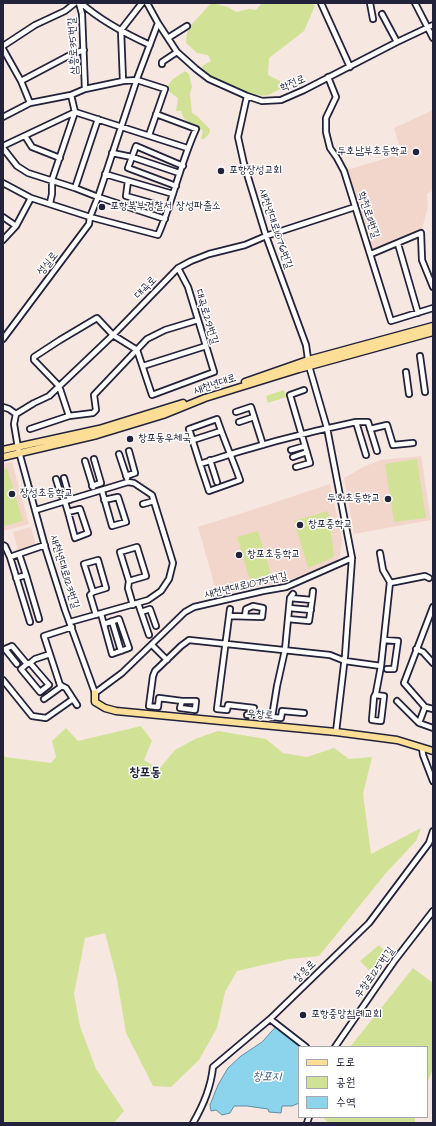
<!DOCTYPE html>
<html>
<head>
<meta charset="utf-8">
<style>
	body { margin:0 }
	#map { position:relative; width:436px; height:1126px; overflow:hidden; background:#f7e7e1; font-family:"Architects Daughter","Poor Story",sans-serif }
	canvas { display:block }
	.frame { position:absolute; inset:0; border:4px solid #22223b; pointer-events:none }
	.legend { position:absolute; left:298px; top:1046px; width:130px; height:72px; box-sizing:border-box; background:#fff; border:1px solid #a7a7b1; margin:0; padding:5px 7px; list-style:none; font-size:12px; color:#22223b }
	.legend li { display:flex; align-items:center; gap:8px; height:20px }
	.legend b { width:20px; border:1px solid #a7a7b1 }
</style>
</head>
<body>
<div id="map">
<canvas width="436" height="1126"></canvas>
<div class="frame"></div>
<ul class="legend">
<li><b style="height:5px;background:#fcde96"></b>도로</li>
<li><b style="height:11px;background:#d1e297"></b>공원</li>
<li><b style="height:11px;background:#8bd4ec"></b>수역</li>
</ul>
</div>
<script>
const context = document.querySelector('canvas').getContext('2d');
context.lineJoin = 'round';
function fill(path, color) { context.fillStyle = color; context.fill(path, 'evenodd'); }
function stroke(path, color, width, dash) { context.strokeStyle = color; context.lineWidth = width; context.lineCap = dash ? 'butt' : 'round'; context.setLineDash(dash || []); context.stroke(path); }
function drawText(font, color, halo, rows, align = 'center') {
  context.font = font + ' "Architects Daughter","Poor Story",sans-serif'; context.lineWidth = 3; context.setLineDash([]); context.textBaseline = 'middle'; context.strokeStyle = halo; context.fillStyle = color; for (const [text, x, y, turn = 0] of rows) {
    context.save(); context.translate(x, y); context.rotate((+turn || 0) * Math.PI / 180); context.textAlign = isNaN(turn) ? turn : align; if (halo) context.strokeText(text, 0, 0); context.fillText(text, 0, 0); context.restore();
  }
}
fill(new Path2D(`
	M433 110V190L427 194 428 206 421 233 371 254 344 171 397 155 400 148 394 128Z
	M421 456 431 520 354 534 344 478 365 466 381 460Z
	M12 462 29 524 3 531V464Z
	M330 484 342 540 340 556 334 563 281 583 217 594 198 527 255 509Z
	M31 527 36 545 18 550 13 532Z`), '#f2d6cc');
fill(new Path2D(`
	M211 3 228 7 236 12 249 9 256 10 262 3H312L315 6 304 31 269 58 268 75 280 81 282 88C278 90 273 93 268 95 251 99 218 80 203 72L202 66 211 61 208 55 197 53 186 43 187 32 192 24Z
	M185 71 189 74 192 87 190 94 192 113 198 117 210 129 209 134 204 139H201L203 131 184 119 181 111H176L178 98 171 93 166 88 173 79Z
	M53 252 57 256 45 271 41 267Z
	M284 390 286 397 268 403 266 396Z
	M417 459 426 518 394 522 385 464Z
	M7 468 23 521 3 526V469Z
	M328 511 334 555 332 558 308 568 294 521Z
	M258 531 272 578 251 584 237 537Z
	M141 726 152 741 144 760 159 769 175 750 195 739 218 731 266 739 283 753 307 757 334 748 349 759 372 757 363 794 371 854 421 828 416 841 386 873 319 956 289 959 237 971 225 992 217 1028 199 1060 171 1087 153 1086 126 1033 117 979 105 933 85 938 74 994 80 1026 96 1069 124 1111 114 1123H3V753L5 757 51 763 56 757 52 741 66 728 78 741Z
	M379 945 388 954 369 970 360 961Z
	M413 968 433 983V1068L427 1084V1047H350Z
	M323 1117H415V1123H328Z`), '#d1e297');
const water = new Path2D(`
	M277 1026 302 1047H299V1103L292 1106H282L281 1113 269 1112 268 1109 247 1106H234L230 1113 222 1115 216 1110 211 1111 210 1105 218 1085 228 1068 241 1056 262 1042Z`);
fill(water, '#8bd4ec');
stroke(water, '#618da5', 1);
const minor = new Path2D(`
	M79 3 82 14 85 89
	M81 3C101 21 126 34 150 45
	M147 3 158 23 177 52 196 69 209 79 247 96 262 101 281 100 304 90 397 42 433 25
	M321 3 350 67
	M370 3 373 19
	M415 3 433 38
	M382 14 397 42
	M168 38 187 26
	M3 46 35 25 65 11 75 3
	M3 49 21 81 30 103
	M162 64V62L177 52
	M328 77 336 97 326 118V132L330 148 337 158 344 171 391 321 433 308
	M21 81 72 54 84 50
	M123 81 121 30 142 3
	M247 96 238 137 244 164 266 236 306 345 309 366 327 428 352 558 345 656 336 732
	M3 117 30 103 71 95 85 89 123 81 137 80 165 89 149 135
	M25 136 32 147 60 158
	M3 146 75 112 187 148
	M3 148 17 166 28 173 75 188 98 197 165 219
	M112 153 132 157 179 173
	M105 174 173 194
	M128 181 126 196 169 208
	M3 183 31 198 90 217 158 235C173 201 180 164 196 129L156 114
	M176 186 128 168 136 146 183 166
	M75 188 98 119
	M50 203 52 194V180L75 112 71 95
	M3 217 16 226
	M3 240 16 226 31 198
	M398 244 418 313
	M371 254 421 233 422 260 433 287
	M3 339 89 224 90 217 98 197 138 76 158 23
	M420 356 425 392
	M143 366 206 346
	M406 372 409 394
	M3 407 9 409 16 414
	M236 412 251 407 263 445
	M69 416 59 386 34 360V357L60 340 97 318 113 335 137 350 152 395 214 372 188 287 178 268
	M239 422 254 417
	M356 422H368L377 451
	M30 429 69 416 93 413 96 410 94 395 147 339 165 330 198 320
	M370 429 387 425 393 445 413 443
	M193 440 221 431
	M291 450 305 446
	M119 454 127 478
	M293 457 307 452
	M210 460 217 482
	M85 461 93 487
	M200 464 189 429 217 419C224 440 233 460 240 480L209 491 200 464C251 447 303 433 356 422L366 455
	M296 467 310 463 290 395 304 390
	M126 476 135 473 129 451
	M64 478 70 500
	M56 479 61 495 67 493
	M92 486 101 483 94 459
	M102 491 112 526 126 522 118 497 104 500
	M65 502 68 512 80 509 88 533 75 538 68 512
	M143 504 154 501
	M36 510 128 482 134 483 152 495 173 563 169 579 161 591 148 600 70 622
	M3 545 5 546 10 557 45 545
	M352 558 286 587 263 591 194 607 185 612 122 673 95 693 65 610 46 550 18 448 14 424 16 414 34 403 49 396 113 335 178 268 191 261 209 254 245 245 266 236 355 207
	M26 575 19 554 10 557 30 622
	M16 578 26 575 39 619
	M129 581 120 552 137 547 146 576 129 581 128 588 133 605
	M390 583 425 576 429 578
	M93 592 84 564 98 560 106 588 93 592 90 595 96 615
	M293 594 290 598 285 650 277 686 272 717 281 718 282 711 304 713
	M290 598 312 600 313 591
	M138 603 149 635
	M433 607 404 683 425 707 433 709
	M289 608 311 610
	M230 609 217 709 227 710 228 705 254 708 252 715H247
	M141 612 150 609 156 626
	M101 614 112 654 129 648 119 619 104 624
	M229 616 262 617 263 608 253 606 246 609 245 616
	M288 619 309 621 312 600
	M112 621 121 651
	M72 627 44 636 60 685 66 688 77 705
	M384 640 398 641 394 669H387
	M152 645 167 660
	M416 649 423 652 433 663
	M30 663 27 664 21 669 40 692 49 685 30 663 35 659 50 654
	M17 664 5 649 12 646 27 664
	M3 680 32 716 46 718 73 699
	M375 695 384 696 381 721 372 720 374 697 376 693 381 666 390 582 383 570 380 553
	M44 699 62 686
	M182 701H196L195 710 180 708 182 701 159 698 158 707 149 706 153 676 155 671 181 646 189 640 330 655 345 661 381 666
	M397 701 419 723
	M425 707 419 723 433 728
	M422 748 423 755 433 781
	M270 1019 306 1047
	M335 1047 395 960 433 911
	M193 1123C203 1106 211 1087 213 1067L270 1019 369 923 429 843 433 831
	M307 1123 309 1117`);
const major = new Path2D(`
	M245 382 308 360 433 326
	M3 450 99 429 183 403
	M3 457 97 435 163 415 205 398 299 369 433 332
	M95 693V702L105 708 116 711 336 732 397 740 433 751`);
stroke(minor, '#22223b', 8);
stroke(major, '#22223b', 9);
stroke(minor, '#fff', 4.5);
stroke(major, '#fcde96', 6);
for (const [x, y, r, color] of [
	[416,152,4,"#22223b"],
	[221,171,4,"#22223b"],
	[102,207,4,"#22223b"],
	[130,439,4,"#22223b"],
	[12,494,4,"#22223b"],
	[388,499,4,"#22223b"],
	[300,525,4,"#22223b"],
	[239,555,4,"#22223b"],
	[303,1015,4,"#22223b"]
]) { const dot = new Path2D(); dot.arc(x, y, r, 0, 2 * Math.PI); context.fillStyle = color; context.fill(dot); stroke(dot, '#fff', 1.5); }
drawText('11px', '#22223b', '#fff', [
	["삼흥로35번길",74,46,-93],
	["학전로",293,84,-23],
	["학전로111번길",368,215,72],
	["새천년대로1076번길",275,229,71],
	["성실로",48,264,-51],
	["대곡로",146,288,-46],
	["대곡로29번길",206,317,73],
	["새천년대로",215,385,-18],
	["새천년대로1123번길",64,572,73],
	["새천년대로1075번길",246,586,-13],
	["우창로",260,715,5],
	["창흥로",305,972,-44],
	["우창로125번길",375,973,-54]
]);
drawText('11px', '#22223b', '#fff', [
	["두호남부초등학교",408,152,"right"],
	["포항장성교회",229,171],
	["포항북부경찰서 장성파출소",110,207],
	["창포동우체국",138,439],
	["장성초등학교",20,494],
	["두호초등학교",380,499,"right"],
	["창포중학교",308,525],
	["창포초등학교",247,555],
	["포항중앙침례교회",311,1015]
], 'left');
drawText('italic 12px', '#476079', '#fff', [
	["창포지",267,1077]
]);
drawText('bold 13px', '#22223b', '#fff', [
	["창포동",145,773]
]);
</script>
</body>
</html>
